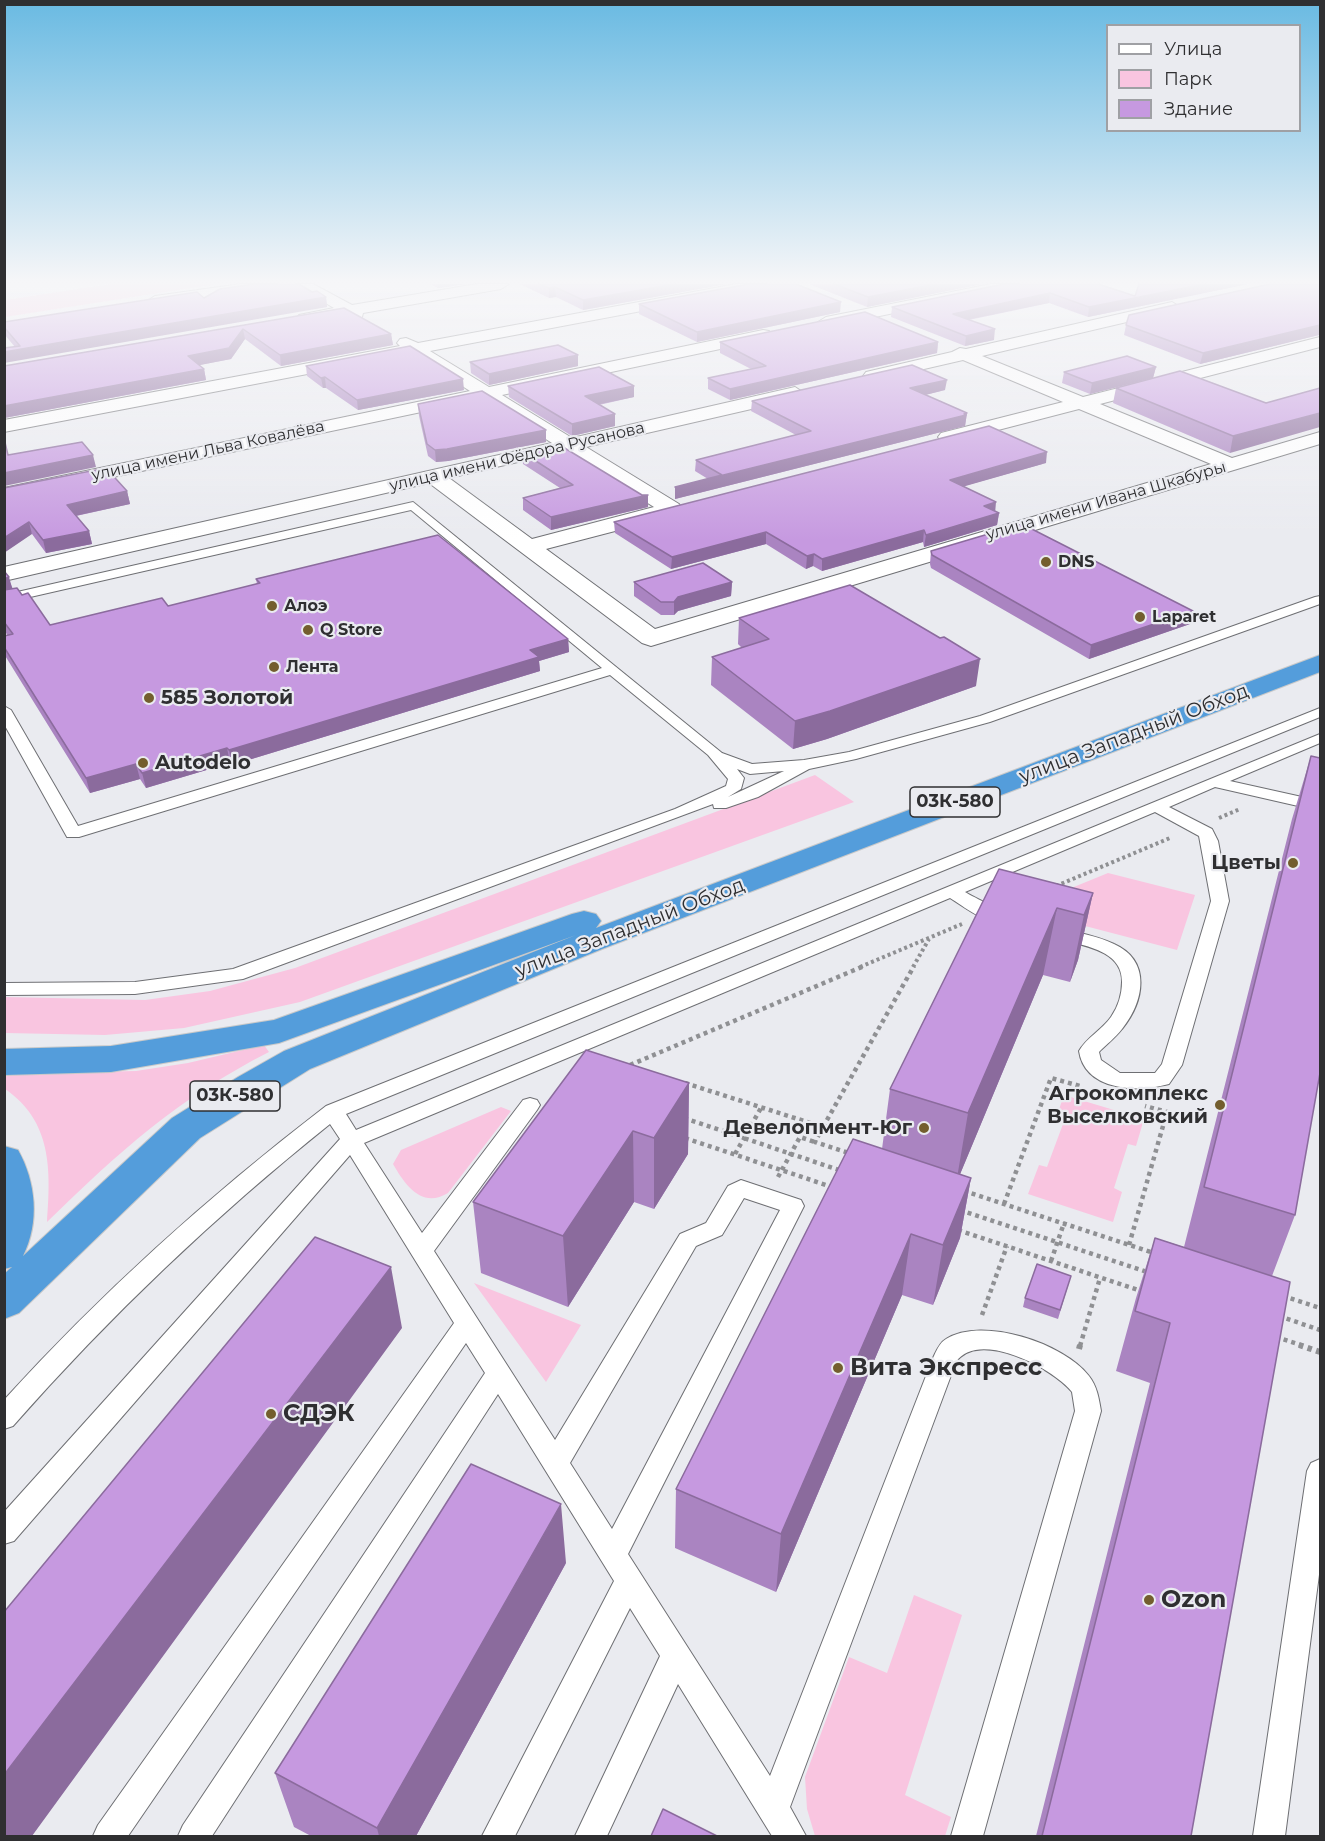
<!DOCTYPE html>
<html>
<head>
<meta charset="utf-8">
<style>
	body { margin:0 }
	#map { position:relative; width:1325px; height:1841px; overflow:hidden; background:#eaebf0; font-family:Montserrat,sans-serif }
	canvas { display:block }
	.frame { position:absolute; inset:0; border:6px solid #2f2f31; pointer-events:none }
	.legend { position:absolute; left:1106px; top:24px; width:195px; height:108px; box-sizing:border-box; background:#eaebf0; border:2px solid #9fa0a4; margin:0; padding:8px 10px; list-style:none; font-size:18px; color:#2f2f31 }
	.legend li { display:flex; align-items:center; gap:12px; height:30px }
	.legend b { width:30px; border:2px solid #9fa0a4 }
</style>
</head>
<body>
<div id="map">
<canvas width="1325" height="1841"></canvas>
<div class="frame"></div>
<ul class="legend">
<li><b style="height:8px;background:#fff"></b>Улица</li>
<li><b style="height:16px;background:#f9c5e0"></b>Парк</li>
<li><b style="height:16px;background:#c699e0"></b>Здание</li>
</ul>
</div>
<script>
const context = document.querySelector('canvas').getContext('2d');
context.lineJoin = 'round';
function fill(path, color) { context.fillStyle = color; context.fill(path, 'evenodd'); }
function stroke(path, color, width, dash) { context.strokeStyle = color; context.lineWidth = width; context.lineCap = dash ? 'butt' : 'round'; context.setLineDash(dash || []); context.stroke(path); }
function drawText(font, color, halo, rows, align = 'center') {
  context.font = font + ' Montserrat,sans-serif'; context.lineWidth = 4.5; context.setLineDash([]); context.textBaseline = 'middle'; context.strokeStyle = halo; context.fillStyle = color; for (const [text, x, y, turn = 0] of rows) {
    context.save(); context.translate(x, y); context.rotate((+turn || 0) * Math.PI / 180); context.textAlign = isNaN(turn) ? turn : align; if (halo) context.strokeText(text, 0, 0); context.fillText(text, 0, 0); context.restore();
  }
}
fill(new Path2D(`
	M111 284H217L5 317V300Z
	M815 775 854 802 300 1002 184 1028 105 1035 5 1033 4 997 145 1000 210 991 295 968Z
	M1108 873 1195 895 1177 950 1020 909Z
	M264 1045 269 1052C177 1099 120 1151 47 1222 51 1170 52 1121 5 1089L4 1074 136 1071 188 1063Z
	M1064 1095 1144 1119 1136 1146 1128 1144 1114 1188 1122 1192 1113 1222 1028 1194 1039 1165 1047 1167 1063 1124 1055 1121Z
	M501 1107 511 1111 448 1193C422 1209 405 1185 393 1164L401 1150Z
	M474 1283 581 1325 546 1382Z
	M914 1595 962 1615 905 1795 951 1817 945 1836H815L807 1809 805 1777 849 1657 887 1673Z`), '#f9c5e0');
const lane = new Path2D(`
	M413 502 722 753 752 764 804 760 849 752 980 716 1315 597 1320 596V604L990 722 856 759 809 769 758 797 726 808H714L713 804 243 979 135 994 4 995V983L135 982 233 969 675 809 726 786 728 779 708 755 610 675 79 837H67L4 724V706L11 710 78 826 602 668 411 510 4 603V595ZM737 769 750 774 784 771 728 797 741 789 744 778Z
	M1320 708V717L346 1114 356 1130 1320 734V743L1230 781 1320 801V811L1215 787 1169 807 1212 829 1218 841 1229 901 1182 1065 1169 1084C1138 1093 1085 1091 1079 1051 1087 1037 1102 1030 1111 1017 1118 1007 1122 994 1122 982 1123 949 1080 945 1055 938L1052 934 1061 928C1079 933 1098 936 1114 944 1152 961 1144 1002 1122 1029 1115 1038 1107 1044 1099 1052L1101 1060 1120 1073H1155L1162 1064 1211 901 1199 836 1155 812 965 892C973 897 1009 914 1012 918L1009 922C989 927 966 908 950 898L364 1143 422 1233 523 1100 530 1098 537 1100 540 1105 537 1110 434 1251 555 1440 680 1234 706 1223 728 1186 741 1180 801 1200 804 1206 628 1554 770 1776 933 1358C936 1352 939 1343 946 1339 982 1316 1064 1343 1089 1376 1097 1386 1099 1399 1101 1411L983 1836H951L1075 1411 1072 1392C1053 1368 978 1329 956 1362L790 1807 806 1836H772L678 1684 607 1836H575L660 1656 630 1608 515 1836H482L614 1581 498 1394 212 1836H178L183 1825 485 1373 466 1343 128 1836H93L98 1825 454 1323 350 1155 14 1541 4 1544V1512L340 1139 330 1124C215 1216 110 1316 13 1426L4 1429V1400C103 1291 210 1195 326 1106ZM744 1198 780 1210 612 1529 570 1463 696 1246 722 1235Z
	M1320 1459V1567L1285 1836H1253L1307 1471 1311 1463Z`);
const street = new Path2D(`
	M241 284H277L269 289 155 306 147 301 155 296Z
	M296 284H313L352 305 477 284H509L501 289 363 313 362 317 356 319 347 316 305 323 297 318 299 315 334 308 298 287Z
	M736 284H766L758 289 430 351 489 387 763 330 769 331 771 335 769 339 763 340 502 395 572 438 795 387 804 393 795 399 586 447 679 504 682 509 679 514H667L665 518 546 549 655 629 1211 464 1079 409 948 443 941 441 938 437 941 433 1063 402 963 360 872 381 863 376 866 372 952 352 960 348 966 349 1172 302 1180 307 1178 310 982 356 1083 397 1320 337V347L1100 404 1232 458 1320 432V444L651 646 642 643 429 483 4 581V567L552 443 483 399 4 500V488L470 391 412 354 4 432V420L400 346 397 343 400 339 406 338 418 343ZM565 451 654 507 532 539 449 478Z
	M991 284H1019L1011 289 826 327 818 322 826 317Z`);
const highway = new Path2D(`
	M1320 655V672L602 949 310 1069 200 1138 19 1313 4 1319V1274L12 1267 4 1269V1146L18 1150C36 1182 40 1222 23 1256L172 1118 238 1077 284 1051 576 935 279 1043 111 1072 4 1075V1049L111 1046 274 1020 572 914 584 911 596 914 601 921 596 928Z`);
stroke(lane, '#6e6f73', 2);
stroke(street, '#6e6f73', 2);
stroke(highway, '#c9c9c9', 2);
stroke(new Path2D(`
	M1219 818 1240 809
	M1056 886 1170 838
	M860 967 962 924
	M913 967 929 939`), '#8f9093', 4, [3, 3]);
stroke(new Path2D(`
	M630 1065 864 966
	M685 1083 823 1127 815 1142 849 1153
	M684 1118 842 1171
	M823 1127 914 966
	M685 1138 832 1187
	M735 1154 761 1108
	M778 1177 800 1137 815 1142
	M964 1191 1154 1253
	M1004 1204 1051 1078 1080 1086
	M960 1210 1147 1272
	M958 1230 1141 1291
	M1129 1245 1167 1112 1145 1106
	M1051 1261 1064 1223
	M1283 1296 1320 1308
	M982 1315 1007 1246
	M1279 1316 1320 1330
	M1276 1337 1304 1346
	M1080 1346 1100 1278`), '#8f9093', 4.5, [4, 4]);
stroke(new Path2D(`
	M1299 1345 1320 1352
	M1079 1349 1080 1345`), '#8f9093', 6, [4.5, 4.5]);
fill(lane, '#fff');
fill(street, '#fff');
fill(highway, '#549ddb');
fill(new Path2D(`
	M430 284H466L438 288Z
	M520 284H726L583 310 556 297 549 298Z
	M809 284H982L867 307Z
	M1004 284 1135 296 1248 284 1088 317 1049 303 969 320 994 340 965 346 891 317 892 307Z
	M1320 284V336L1319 335 1200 364 1124 335 1126 325Z
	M312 292 326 297 327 307 15 347 4 334V322L204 298Z
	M639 304 840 312 697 342 639 314Z
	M344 308 391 334 393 345 281 366 245 339 231 359 199 365 204 369 206 380 4 418V366Z
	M720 342H938L937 353 730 400 708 389V378L751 369 720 353Z
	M470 362 578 366 489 385 471 373Z
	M306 366 464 390 358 410 326 388H323L307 376Z
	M1156 367 1153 378 1090 394 1062 383 1064 372Z
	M508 386 634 397 599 405 615 414V426L572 436 509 397Z
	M1116 388 1266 403 1230 453 1113 403Z
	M945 390 925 395 967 413 965 426 675 499V487L708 479 695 471 696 460 796 435 751 411 752 401Z
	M418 404 546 430V442L448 461 436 462 428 456 419 416Z
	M522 452 642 495H648V507L551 530 523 510V498L560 488 523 464Z
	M1046 463 964 486 995 512 999 513 997 525 924 547 923 542 822 571 813 566 806 569 766 544 671 569 615 533 614 522Z
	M4 488 127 491 130 504 76 516 89 531 92 544 46 553 32 534Z
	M931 551 1193 611 1190 624 1089 659 931 568 930 564Z
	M4 571 13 589 22 595 50 625 168 606 257 584 256 579 568 639 569 652 539 661 540 671 232 765 230 763 146 788 140 779 90 793 4 654V636H8L4 630Z
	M634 582H732L731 596 678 611 674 615H661L634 596Z
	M739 618 976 686 827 739 793 749 711 685 712 657 742 648 738 644Z
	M1311 756 1295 1215 1272 1276 1191 1836H1036L1150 1383 1116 1371 1136 1298 1155 1238 1184 1247 1292 819Z
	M999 869 1093 893 1078 960 1070 982 1043 975 960 1174 971 1178 960 1238 933 1305 902 1295 776 1592 675 1548 676 1489 882 1149 890 1089Z
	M689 1083 688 1154 654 1209 634 1202 568 1307 481 1273 473 1202Z
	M1071 1276 1058 1319 1023 1307 1025 1298Z
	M566 1563 416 1836H311L294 1827 275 1773Z`), '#aa84c1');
fill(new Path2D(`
	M437 284H466L438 288Z
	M675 284H726L583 310V300Z
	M936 284H982L867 307 868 297Z
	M1205 284H1248L1088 317 1089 307Z
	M555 287 556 297 549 298V288Z
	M1050 293 1049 303 951 323 953 314Z
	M326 297 327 307 4 363V352Z
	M841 302 840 312 697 342V332Z
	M1320 325 1319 335 1200 364 1203 353Z
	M243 329 245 339 231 359 190 367 188 356Z
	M995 329 994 340 965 346 966 336Z
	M391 334 393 345 281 366 280 355Z
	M938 342 937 353 730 400V389Z
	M578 355V366L489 385V374Z
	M1156 367 1153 378 1090 394 1092 383Z
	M204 369 206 380 4 418V406Z
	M325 377 326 388H323L321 378Z
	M463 379 464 390 358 410 357 400Z
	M947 380 945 390 909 399 910 388Z
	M634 386V397L586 407 585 396Z
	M967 413 965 426 675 499V487Z
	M1320 413V427L1230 453 1233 436Z
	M615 414V426L572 436V424Z
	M546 430V442L448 461 436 462 435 450Z
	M1047 452 1046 463 948 491 950 480Z
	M93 455 96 467 4 486V473Z
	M127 491 130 504 70 517 67 505Z
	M648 495V507L551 530V517Z
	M996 502 995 514 984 506Z
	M999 513 997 525 924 547 926 535Z
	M29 522 32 534 4 553V538Z
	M924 530 923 542 822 571V559Z
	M89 531 92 544 46 553 43 540Z
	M766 532V544L671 569 672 557Z
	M814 554 813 566 806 569 807 556Z
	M9 577 13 591 4 593V579Z
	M732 582 731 596 678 611 674 615V602L678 597Z
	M1193 611 1190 624 1089 659 1091 645Z
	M568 639 569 652 539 661 540 671 232 765 229 750 530 650Z
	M980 659 976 686 827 739 793 749 795 721Z
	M227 748 230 763 146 788 142 773Z
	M136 764 140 779 90 793 86 778Z
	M1093 893 1078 960 1070 982 1084 915Z
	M1057 908 1043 975 956 1184 968 1113Z
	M689 1083 688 1154 654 1209V1138Z
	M633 1131 634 1202 568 1307 563 1236Z
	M971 1178 960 1238 933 1305 943 1245Z
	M911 1234 902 1295 776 1592 781 1534Z
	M391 1267 402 1328 32 1836H4V1775Z
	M561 1504 566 1563 416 1836H379L377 1828Z`), '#8b6b9d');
const building = new Path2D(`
	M254 284H299L312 292 317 291 326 297 4 352V348L20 346 4 327V322L197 292 204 298 220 289Z
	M539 284H675L583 300 555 287 549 288Z
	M749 284H796L841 302 697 332 639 304Z
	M834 284H936L868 297Z
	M1004 284H1098L1135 296 1139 284H1205L1089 307 1050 293 953 314 995 329 966 336 892 307Z
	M1270 284H1320V325L1203 353 1126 325 1129 315Z
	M344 308 391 334 280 355 243 329 229 348 188 356 204 369 4 406V366Z
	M865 312 938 342 730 389 708 378 766 366 720 342Z
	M558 345 578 355 489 374 470 362Z
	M410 346 463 379 357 400 325 377 321 378 306 366Z
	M1127 356 1156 367 1092 383 1064 372Z
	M912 365 947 380 910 388 967 413 964 414 966 415 675 487 722 475 696 460 811 431 752 401Z
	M599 367 634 386 585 396 615 414 572 424 508 386Z
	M1180 371 1266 403 1320 388V413L1233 436 1116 388Z
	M482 391 546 430 447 449 435 450 427 444 418 404Z
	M989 426 1047 452 950 480 996 502 984 506 999 513 926 535 924 530 822 559 814 554 807 556 766 532 672 557 614 522Z
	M4 438 8 455 82 442 93 455 4 473Z
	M558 444 642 495H648L551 517 523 498 573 485 522 452Z
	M106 468 127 491 67 505 89 531 43 540 29 522 4 538V488Z
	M1022 524 1193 611 1091 645 932 555 931 551Z
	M438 535 568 639 530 650 539 657 229 750 227 748 142 773 136 764 86 778 4 647V636L13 634 4 622V590L17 588 22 595 28 593 50 625 162 598 168 606 260 583 256 579Z
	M703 563 732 582 678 597 674 602H661L634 582Z
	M4 571 9 577 4 579Z
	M850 585 940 638 944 637 980 659 830 711 795 721 712 657 769 639 739 618Z
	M1311 756 1320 758V1073L1295 1215 1204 1187Z
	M999 869 1093 893 1084 915 1057 908 968 1113 890 1089Z
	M586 1050 689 1083 654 1138 633 1131 563 1236 473 1202Z
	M853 1139 971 1178 943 1245 911 1234 781 1534 676 1489Z
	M315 1237 391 1267 4 1775V1612Z
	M1155 1238 1290 1282 1191 1836H1042L1170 1323 1135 1311Z
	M1037 1264 1071 1276 1060 1310 1025 1298Z
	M471 1464 561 1504 377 1828 275 1773Z
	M663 1809 717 1836H651Z`);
fill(building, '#c699e0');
stroke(building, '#8b6b9d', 1.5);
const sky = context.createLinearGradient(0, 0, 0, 541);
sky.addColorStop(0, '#69bae2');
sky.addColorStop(0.52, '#f6f6f8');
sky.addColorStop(1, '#f6f6f800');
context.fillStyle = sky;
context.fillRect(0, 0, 1325, 541);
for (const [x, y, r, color] of [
	[1046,562,6,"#735e2e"],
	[272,606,6,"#735e2e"],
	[1140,617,6,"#735e2e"],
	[308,630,6,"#735e2e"],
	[274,667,6,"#735e2e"],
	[149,698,6,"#735e2e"],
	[143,763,6,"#735e2e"],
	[1293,863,6,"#735e2e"],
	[1220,1105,6,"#735e2e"],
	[924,1128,6,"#735e2e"],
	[838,1368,6,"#735e2e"],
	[271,1414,6,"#735e2e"],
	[1149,1600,6,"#735e2e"]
]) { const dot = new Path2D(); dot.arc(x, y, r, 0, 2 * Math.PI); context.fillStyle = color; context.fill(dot); stroke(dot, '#eaebf0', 2); }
drawText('16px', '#2f2f31', '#eaebf0', [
	["улица имени Льва Ковалёва",208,451,-12],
	["улица имени Фёдора Русанова",517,457,-13],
	["улица имени Ивана Шкабуры",1106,501,-16]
]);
drawText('bold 16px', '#2f2f31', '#eaebf0', [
	["DNS",1058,562],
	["Алоэ",284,606],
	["Laparet",1152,617],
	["Q Store",320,630],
	["Лента",286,667]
], 'left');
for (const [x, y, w] of [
	[955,802,90],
	[235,1096,90]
]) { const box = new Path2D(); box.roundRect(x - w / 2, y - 15, w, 30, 4.5); context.fillStyle = '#eaebf0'; context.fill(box); stroke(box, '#2f2f31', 1.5); }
drawText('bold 18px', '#2f2f31', null, [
	["03К-580",955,802],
	["03К-580",235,1096]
]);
drawText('bold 20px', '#2f2f31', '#eaebf0', [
	["585 Золотой",161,698,"left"],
	["Autodelo",155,763,"left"],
	["Цветы",1281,863],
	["Агрокомплекс",1208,1094],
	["Выселковский",1208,1117],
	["Девелопмент-Юг",912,1128]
], 'right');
drawText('20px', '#2f2f31', '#eaebf0', [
	["улица Западный Обход",1134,734,-21],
	["улица Западный Обход",630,928,-21]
]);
drawText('bold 24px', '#2f2f31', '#eaebf0', [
	["Вита Экспресс",850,1368],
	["СДЭК",283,1414],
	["Ozon",1161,1600]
], 'left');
</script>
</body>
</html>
